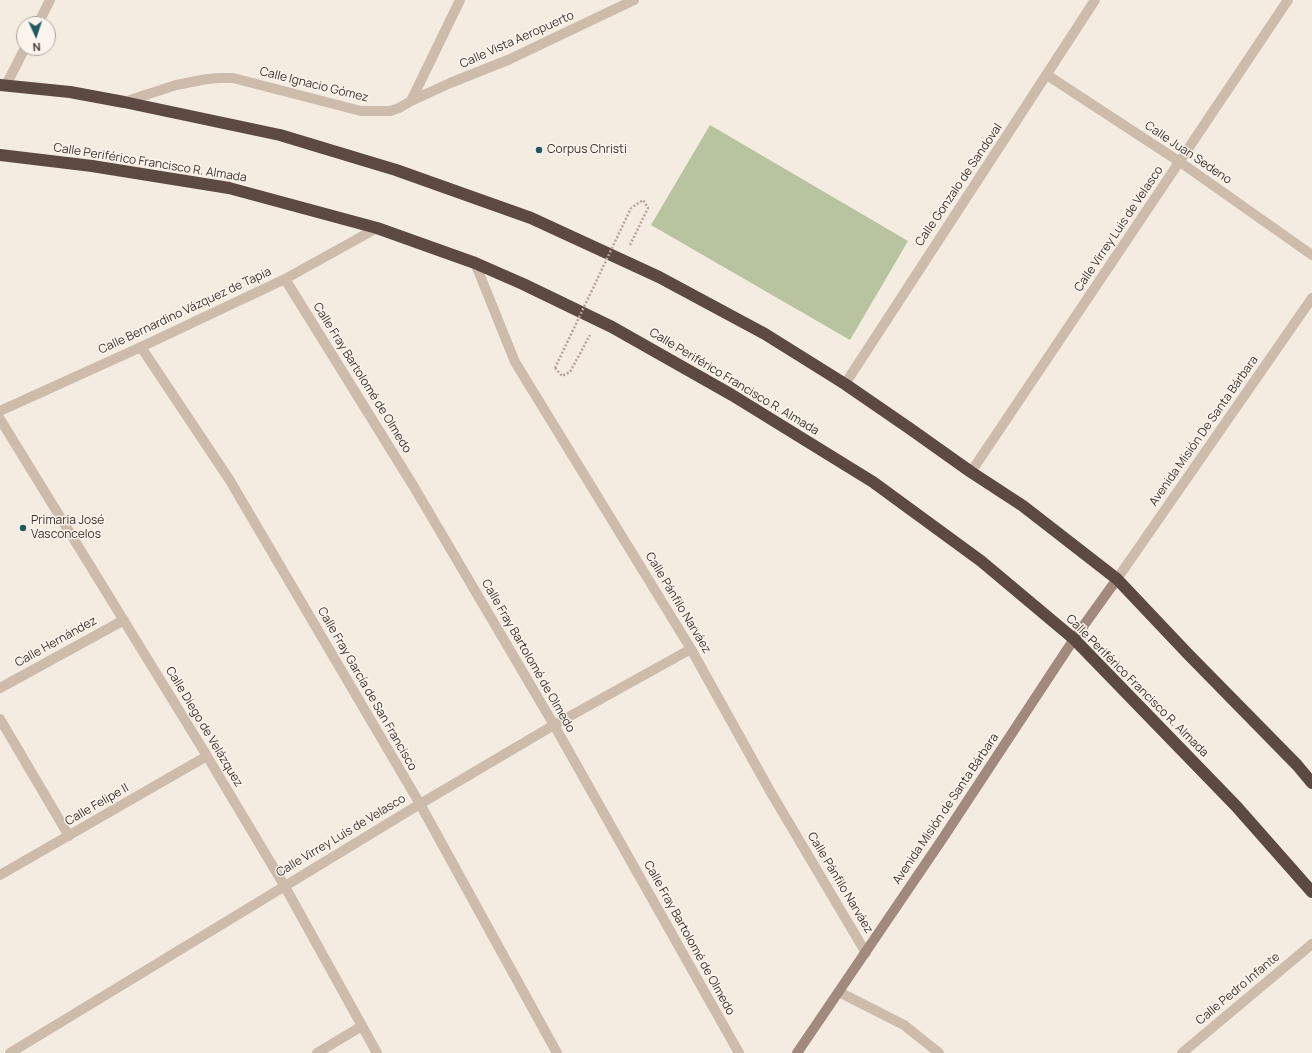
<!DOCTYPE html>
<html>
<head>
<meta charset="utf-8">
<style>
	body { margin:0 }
	#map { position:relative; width:1312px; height:1053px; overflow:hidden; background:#f4ebe1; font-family:Manrope,sans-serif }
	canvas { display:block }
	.north { position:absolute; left:16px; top:16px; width:40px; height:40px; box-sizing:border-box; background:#fbf5ee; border:1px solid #aea6a0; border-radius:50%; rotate:177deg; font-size:11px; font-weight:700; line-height:16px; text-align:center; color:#3b302b }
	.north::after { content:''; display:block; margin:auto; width:14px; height:18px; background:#1f5a5e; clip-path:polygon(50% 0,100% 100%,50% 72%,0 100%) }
</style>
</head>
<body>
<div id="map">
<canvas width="1312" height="1053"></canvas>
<div class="north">N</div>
</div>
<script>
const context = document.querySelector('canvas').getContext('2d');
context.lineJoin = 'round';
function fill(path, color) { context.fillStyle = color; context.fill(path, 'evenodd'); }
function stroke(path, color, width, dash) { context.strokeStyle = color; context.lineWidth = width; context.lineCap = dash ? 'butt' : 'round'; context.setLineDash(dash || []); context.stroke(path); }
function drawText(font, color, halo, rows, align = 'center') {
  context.font = font + ' Manrope,sans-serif'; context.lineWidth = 3; context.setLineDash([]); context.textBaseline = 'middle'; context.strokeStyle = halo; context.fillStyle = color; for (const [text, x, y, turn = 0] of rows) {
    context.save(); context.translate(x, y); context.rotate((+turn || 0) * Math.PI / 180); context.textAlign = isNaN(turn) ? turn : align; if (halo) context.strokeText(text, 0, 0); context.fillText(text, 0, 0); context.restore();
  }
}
fill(new Path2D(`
	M710 125 908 241 850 340 651 225Z`), '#b8c4a0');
stroke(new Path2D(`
	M630 245 648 208 643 200 631 208
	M555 368 562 376 570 372 590 335`), '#b9a596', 2.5, [2, 2]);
stroke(new Path2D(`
	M38 24 50 0
	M1047 75 1180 162 1312 255
	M6 85 25 48
	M411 101 450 83 508 60 634 0
	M124 102 176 85 207 79 220 78H233L361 111H390L399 108 411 101 460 0
	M475 263 515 362 691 649 770 791 866 953
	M285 279 414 487 554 725 739 1053
	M141 347 229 479 420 804 557 1053
	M845 384 1095 0
	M0 411 141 347 285 279 377 228
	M0 419 207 756 284 885 377 1053
	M971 472C1076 314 1183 158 1288 0
	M1117 579 1312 298
	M0 688 124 620
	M0 719 69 836
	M0 875 207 756
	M839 992 904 1025 939 1053
	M10 1053 420 804 554 725 691 649
	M317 1053 362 1026
	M1182 1053 1312 944`), '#cdbbac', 10);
stroke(new Path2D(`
	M797 1053 943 838 1074 639 1117 579`), '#a18a7d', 10);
stroke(new Path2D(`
	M0 85 70 92 124 102 280 135 396 170 531 218 659 277 765 334 845 384 909 428 971 472 1023 506 1117 579 1188 654 1297 765 1312 783
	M0 155 92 166 229 188 377 228 475 263 523 284 612 327 732 395 873 482 981 561 1074 639 1236 806 1312 892`), '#5c4a42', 12);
stroke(new Path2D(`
	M555 368 631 208`), '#b9a596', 2.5, [2, 2]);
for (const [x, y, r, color] of [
	[539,150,4,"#1f5a5e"],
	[23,528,4,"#1f5a5e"]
]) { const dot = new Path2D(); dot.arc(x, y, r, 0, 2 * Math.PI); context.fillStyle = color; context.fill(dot); stroke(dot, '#fbf5ee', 1.5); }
drawText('12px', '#3b302b', '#fbf5ee', [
	["Calle Vista Aeropuerto",517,40,-24],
	["Calle Ignacio Gómez",314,85,14],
	["Calle Juan Sedeno",1188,153,34],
	["Calle Periférico Francisco R. Almada",150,163,9],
	["Calle Gonzalo de Sandoval",959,185,-56],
	["Calle Virrey Luis de Velasco",1119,229,-56],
	["Calle Bernardino Vázquez de Tapia",185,311,-25],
	["Calle Fray Bartolomé de Olmedo",362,378,58],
	["Calle Periférico Francisco R. Almada",734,382,31],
	["Avenida Misión De Santa Bárbara",1204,431,-55],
	["Calle Pánfilo Narváez",678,603,59],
	["Calle Hernández",56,642,-29],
	["Calle Fray Bartolomé de Olmedo",528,656,60],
	["Calle Periférico Francisco R. Almada",1137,686,45],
	["Calle Fray García de San Francisco",367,689,60],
	["Calle Diego de Velázquez",204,727,59],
	["Calle Felipe II",97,805,-30],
	["Avenida Misión de Santa Bárbara",946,809,-56],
	["Calle Virrey Luis de Velasco",341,836,-31],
	["Calle Pánfilo Narváez",840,883,59],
	["Calle Fray Bartolomé de Olmedo",689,938,61],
	["Calle Pedro Infante",1238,989,-40]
]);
drawText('12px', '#3b302b', '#fbf5ee', [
	["Corpus Christi",547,150],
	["Primaria José",31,521],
	["Vasconcelos",31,535]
], 'left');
</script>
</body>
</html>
